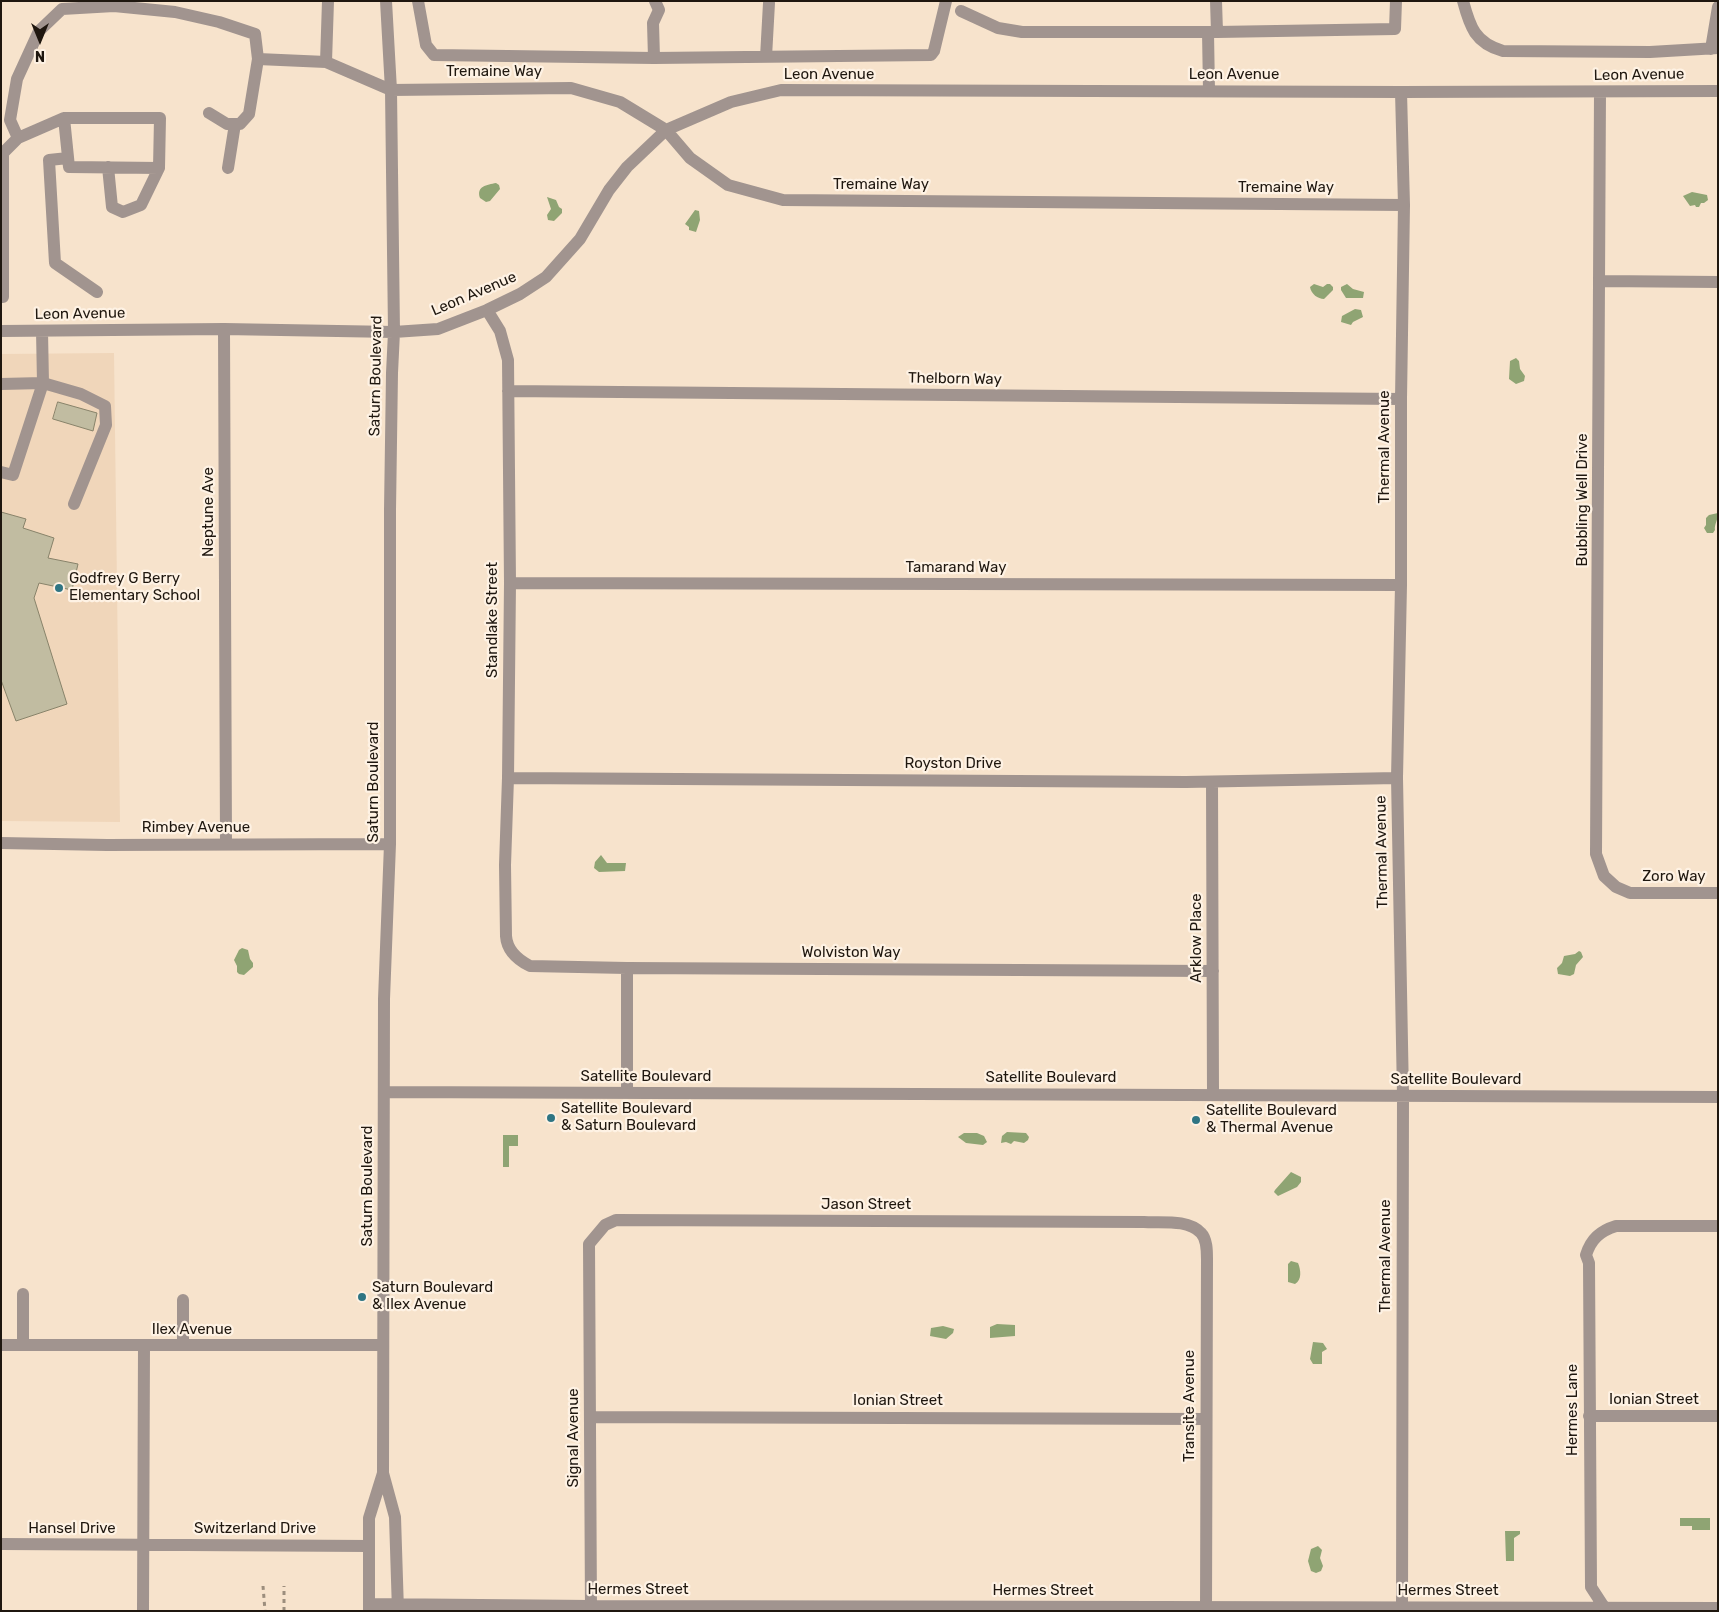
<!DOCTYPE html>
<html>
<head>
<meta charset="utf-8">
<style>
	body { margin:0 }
	#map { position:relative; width:1719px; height:1612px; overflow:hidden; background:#f7e3cc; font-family:Rubik,sans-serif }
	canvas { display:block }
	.frame { position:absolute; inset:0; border:2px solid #1f170f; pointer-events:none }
	.north { position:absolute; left:15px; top:15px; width:50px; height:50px; -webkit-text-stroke:4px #fef2e4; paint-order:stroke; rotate:180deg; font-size:14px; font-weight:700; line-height:20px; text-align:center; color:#1f170f }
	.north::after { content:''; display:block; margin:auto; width:18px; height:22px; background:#1f170f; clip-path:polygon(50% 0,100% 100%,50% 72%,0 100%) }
</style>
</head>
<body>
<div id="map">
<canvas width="1719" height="1612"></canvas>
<div class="frame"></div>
<div class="north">N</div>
</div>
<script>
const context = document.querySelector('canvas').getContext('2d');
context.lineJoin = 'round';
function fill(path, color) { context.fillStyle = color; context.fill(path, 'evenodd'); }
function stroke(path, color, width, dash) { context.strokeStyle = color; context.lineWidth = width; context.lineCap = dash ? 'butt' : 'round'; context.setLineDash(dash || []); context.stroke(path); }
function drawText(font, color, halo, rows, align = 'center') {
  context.font = font + ' Rubik,sans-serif'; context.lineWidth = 4.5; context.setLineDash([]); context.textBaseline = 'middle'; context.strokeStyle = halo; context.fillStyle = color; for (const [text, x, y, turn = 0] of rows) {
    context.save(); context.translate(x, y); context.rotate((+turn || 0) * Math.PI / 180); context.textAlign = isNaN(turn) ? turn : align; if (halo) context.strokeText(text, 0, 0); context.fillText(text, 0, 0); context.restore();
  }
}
fill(new Path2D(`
	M114 353 120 822 1 821V354Z`), '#f0d6ba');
fill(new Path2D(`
	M496 183 499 185 500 189 490 201 486 202 480 198C476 186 487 185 496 183Z
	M1692 192 1707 195 1708 200 1704 203H1701L1699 207H1696L1695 205 1690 206 1683 196Z
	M547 197 556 200 559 207 562 209V213L554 221 548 220 547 215 551 209Z
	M695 210 699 211 700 220 696 232 689 230V227L685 224Z
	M1314 284 1323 287 1327 284H1330L1333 287V290L1324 299C1318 299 1311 294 1310 287Z
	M1347 284 1353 289 1364 292 1363 298H1346L1341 290V287Z
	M1355 309 1361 310 1363 317 1353 322 1351 325 1341 322 1342 316Z
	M1516 358 1519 361 1520 369 1525 376 1524 381 1516 384 1509 379 1510 361Z
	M1718 513C1718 520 1714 525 1715 530L1713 533H1707L1704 528 1706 525V518L1709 515Z
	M601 855 607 863H626L625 871 599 872 594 868 595 862Z
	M242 948 248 950 250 959 253 963V967L244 975 239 974 237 972V966L234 960 239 950Z
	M1579 951 1581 952 1583 957 1576 965 1574 974 1570 976 1558 974 1557 968 1562 963 1564 956 1575 954Z
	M1007 1132 1026 1133 1029 1137 1028 1140 1024 1143 1014 1141 1011 1144 1006 1142 1001 1143 1002 1136Z
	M964 1133H977L984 1136 987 1142 983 1145 966 1143 958 1137Z
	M503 1135H518V1146H509V1167H503Z
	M1291 1172 1301 1177V1182L1297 1187 1278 1196 1274 1192 1275 1190Z
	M1291 1261 1298 1263C1301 1270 1302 1280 1295 1284L1288 1282V1264Z
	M997 1324 1015 1325V1336L990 1338V1327Z
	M943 1326 954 1329 953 1333 946 1339 930 1336 931 1328Z
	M1313 1342 1323 1343 1327 1349 1322 1352V1364H1313L1310 1359Z
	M1680 1518H1710V1530H1692V1526H1680Z
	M1505 1531H1520V1534L1514 1538V1561H1506Z
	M1318 1546 1322 1550 1320 1558 1323 1566 1321 1571 1316 1573 1311 1571 1308 1561 1311 1549Z`), '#8fa473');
const building = new Path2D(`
	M58 402 97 413 93 431 53 419Z
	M1 512 26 519 23 528 54 538 48 558 78 564 72 590 39 583 34 598 67 704 16 721 1 680Z`);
fill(building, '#c1bca1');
stroke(building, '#88836a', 1);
stroke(new Path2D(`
	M263 1586 265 1611
	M284 1611V1586`), '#9c8e7d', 3, [4, 4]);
stroke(new Path2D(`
	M328 1 326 62 391 90 571 88 620 102 666 130 690 158 728 185 783 200 1404 205
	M418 1 426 45 434 55 654 58 931 55 934 51 946 1
	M1216 1 1217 32
	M1463 1C1470 27 1475 43 1503 51L1650 52 1718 48
	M961 11 998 28 1022 32H1217L1395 29 1396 1
	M1208 32 1209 91
	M1711 49 1718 7
	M766 57 769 3
	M654 58 653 23 659 10 655 1
	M1401 92 1404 205 1401 399V585L1397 778 1403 1096 1402 1611
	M1600 92 1596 854 1604 876 1616 887 1630 893H1718
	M209 113 227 124H240L249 114 258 59
	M18 138 10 120 17 79 39 31 62 9 114 6 175 12 219 22 255 34 258 59 326 62
	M1 155 18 138 64 118H160L159 168 69 167 64 118
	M68 158 49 160 55 263 97 292
	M108 167 112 207 123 212 141 205 159 168
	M228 168 235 124
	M1600 281 1718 282
	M1 297H3V153
	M487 310 500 331 508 360 510 583 508 778 505 865 506 936C507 950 518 960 530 966L627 968 1213 971
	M224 329 226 844
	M1 331 224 329 394 332 438 329 487 310 520 294 546 277 580 239 609 190 627 167 666 130 731 102 781 90 1401 92 1718 91
	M1 384 43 383 42 331
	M508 391 1401 399
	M1 472 13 475 43 383 81 394 105 406 106 425 74 504
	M510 583 1401 585
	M508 778 1186 782 1397 778
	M1212 782 1213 1095
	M1 843 107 845 390 844
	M627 968V1093
	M384 1092 1718 1097
	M23 1294V1345
	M1 1345H383
	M183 1345V1300
	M1589 1416H1718
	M590 1417 1206 1419
	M383 1473 395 1517 398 1611
	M1 1544 369 1546
	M369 1604 591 1606 1718 1608
	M1604 1607 1591 1587 1589 1263 1586 1255C1591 1239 1600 1231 1616 1226H1718
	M143 1611 144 1346
	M369 1611V1518L383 1473 384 999 390 844V510L392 373 394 332 391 90 386 1
	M591 1611 589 1244 605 1225 616 1220 1144 1222C1162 1223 1188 1219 1201 1233 1207 1239 1207 1251 1207 1259L1206 1611`), '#a1948f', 12);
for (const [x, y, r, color] of [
	[59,588,5,"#2f7583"],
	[551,1118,5,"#2f7583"],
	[1196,1120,5,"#2f7583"],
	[362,1297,5,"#2f7583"]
]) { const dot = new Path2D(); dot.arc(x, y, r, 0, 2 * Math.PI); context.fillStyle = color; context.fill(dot); stroke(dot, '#fef2e4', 2); }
drawText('15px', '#1f170f', '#fef2e4', [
	["Tremaine Way",494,72],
	["Leon Avenue",829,75],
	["Leon Avenue",1234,75],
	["Leon Avenue",1639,75,-1],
	["Tremaine Way",881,185],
	["Tremaine Way",1286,188],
	["Leon Avenue",474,294,-23],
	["Leon Avenue",80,314,-1],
	["Saturn Boulevard",376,376,-89],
	["Thelborn Way",955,379,1],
	["Thermal Avenue",1385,447,-90],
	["Bubbling Well Drive",1583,500,-90],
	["Neptune Ave",209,512,-90],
	["Tamarand Way",956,568],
	["Standlake Street",493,620,-90],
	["Royston Drive",953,764],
	["Saturn Boulevard",374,782,-90],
	["Rimbey Avenue",196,828],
	["Thermal Avenue",1382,852,-91],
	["Zoro Way",1674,877],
	["Arklow Place",1197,938,-90],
	["Wolviston Way",851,953],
	["Satellite Boulevard",646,1077],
	["Satellite Boulevard",1051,1078],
	["Satellite Boulevard",1456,1080],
	["Saturn Boulevard",368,1186,-90],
	["Jason Street",866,1205],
	["Thermal Avenue",1386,1256,-90],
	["Ilex Avenue",192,1330],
	["Ionian Street",1654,1400],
	["Ionian Street",898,1401],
	["Transite Avenue",1190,1406,-90],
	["Hermes Lane",1573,1410,-90],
	["Signal Avenue",574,1438,-90],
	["Hansel Drive",72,1529],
	["Switzerland Drive",255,1529],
	["Hermes Street",638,1590],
	["Hermes Street",1043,1591],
	["Hermes Street",1448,1591]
]);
drawText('15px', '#1f170f', '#fef2e4', [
	["Godfrey G Berry",69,579],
	["Elementary School",69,596],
	["Satellite Boulevard",561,1109],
	["& Saturn Boulevard",561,1126],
	["Satellite Boulevard",1206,1111],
	["& Thermal Avenue",1206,1128],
	["Saturn Boulevard",372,1288],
	["& Ilex Avenue",372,1305]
], 'left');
</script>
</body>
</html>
